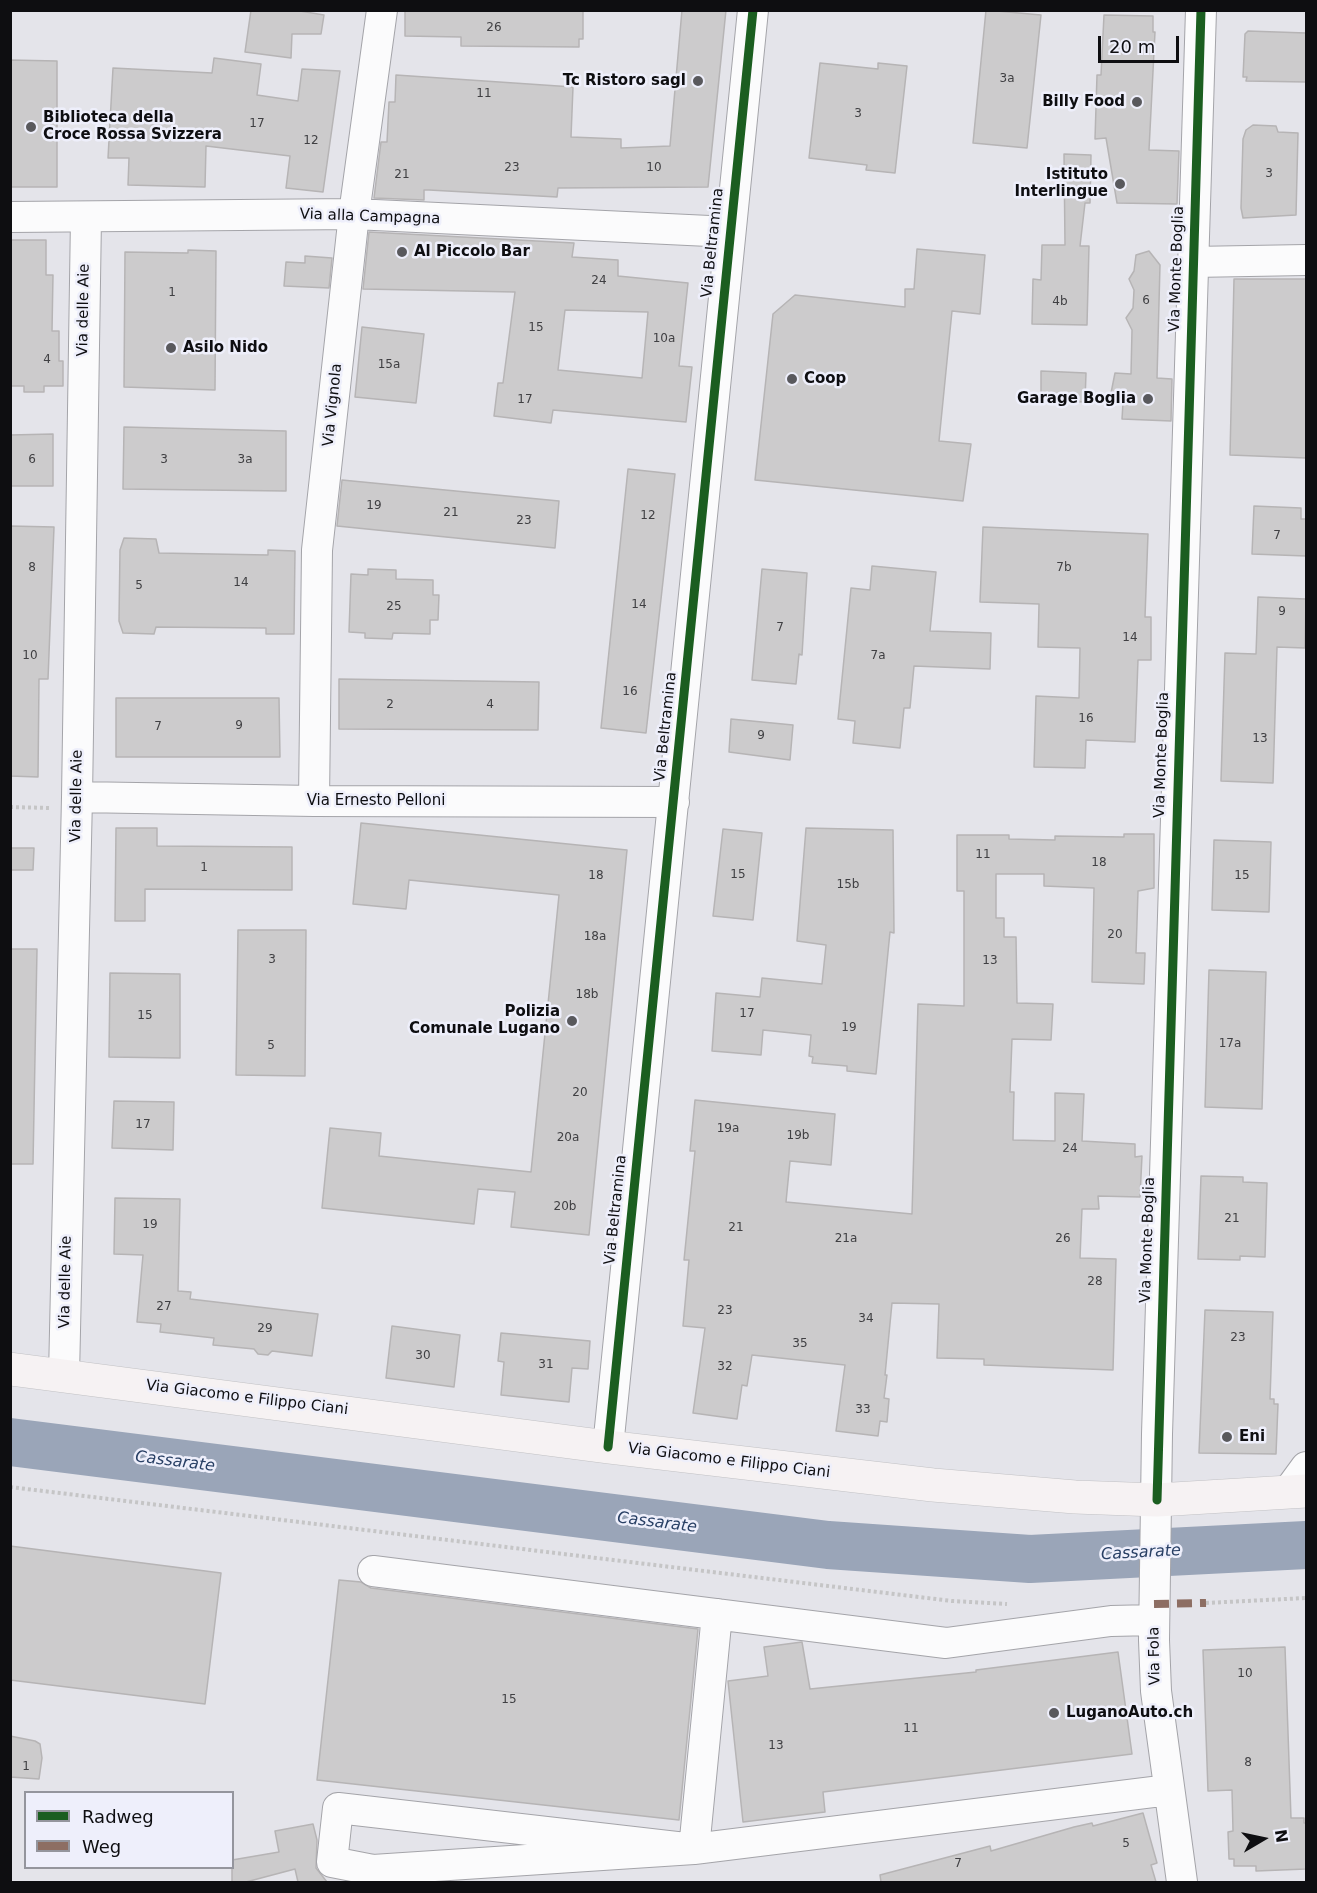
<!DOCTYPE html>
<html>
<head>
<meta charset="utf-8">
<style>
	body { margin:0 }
	#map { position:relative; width:1317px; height:1893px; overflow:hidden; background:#e4e4ea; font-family:"DejaVu Sans",sans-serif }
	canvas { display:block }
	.frame { position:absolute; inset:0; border:12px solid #0e0e11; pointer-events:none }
	.legend { position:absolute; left:24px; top:1791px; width:210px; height:78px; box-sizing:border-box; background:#eeeffb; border:2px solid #94959d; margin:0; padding:8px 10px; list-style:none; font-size:18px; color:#0e0e11 }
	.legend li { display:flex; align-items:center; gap:12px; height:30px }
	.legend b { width:30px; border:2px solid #94959d }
	.north { position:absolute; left:1233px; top:1809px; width:60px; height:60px; -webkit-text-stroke:4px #eeeffb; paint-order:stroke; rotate:81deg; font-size:16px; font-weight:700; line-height:24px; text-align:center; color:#0e0e11 }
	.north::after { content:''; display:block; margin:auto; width:21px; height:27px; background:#0e0e11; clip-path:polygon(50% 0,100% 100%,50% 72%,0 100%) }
	.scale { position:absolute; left:1098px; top:36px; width:81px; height:27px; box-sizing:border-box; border:3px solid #0e0e11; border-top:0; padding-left:8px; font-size:18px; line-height:21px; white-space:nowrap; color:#0e0e11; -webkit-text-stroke:4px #eeeffb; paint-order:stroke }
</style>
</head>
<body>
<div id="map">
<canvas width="1317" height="1893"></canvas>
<div class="frame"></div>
<ul class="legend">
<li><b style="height:8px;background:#1b5e20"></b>Radweg</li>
<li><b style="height:8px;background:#8d6e63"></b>Weg</li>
</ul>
<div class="north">N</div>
<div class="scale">20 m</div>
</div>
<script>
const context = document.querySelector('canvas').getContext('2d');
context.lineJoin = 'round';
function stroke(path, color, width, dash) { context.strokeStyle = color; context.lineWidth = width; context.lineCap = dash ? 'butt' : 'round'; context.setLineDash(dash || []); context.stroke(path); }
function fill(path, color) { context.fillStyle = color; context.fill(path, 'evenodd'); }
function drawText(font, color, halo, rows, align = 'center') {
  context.font = font + ' "DejaVu Sans",sans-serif'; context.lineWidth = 5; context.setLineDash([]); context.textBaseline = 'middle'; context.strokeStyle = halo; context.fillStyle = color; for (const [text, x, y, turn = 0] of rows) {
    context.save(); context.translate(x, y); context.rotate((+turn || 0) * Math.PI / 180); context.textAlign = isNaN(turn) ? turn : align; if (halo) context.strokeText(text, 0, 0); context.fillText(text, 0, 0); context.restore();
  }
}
stroke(new Path2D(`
	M10 1442 828 1545 1030 1559 1306 1545`), '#9aa5b8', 48);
const building = new Path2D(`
	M251 10H294L324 15 321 34H292L291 58 245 52Z
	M405 10H583V39H579V47L461 46V37L405 36Z
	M682 10H726L708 187 558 188 557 197 429 190H424V200L374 198 381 142H387L389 102H395L396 75 573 87 571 137 621 139V148L670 146Z
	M986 10 1041 15 1027 148 973 143Z
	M1104 15 1153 16V32H1155L1149 150 1179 151 1177 204 1117 203 1106 138 1095 139 1097 75H1101Z
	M1248 31 1306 33V82L1246 81 1247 77H1243L1245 34Z
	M214 58 261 64 257 95 298 101 302 69 340 71 323 192 286 188 290 156 206 146 205 187 128 185 129 158H108L113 68 212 73Z
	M10 60 57 61V187H10Z
	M820 63 878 69V63L907 66 895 173 866 170 867 165 809 158Z
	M1253 125 1276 126 1278 132 1298 133 1296 215 1243 218 1241 208 1243 139 1246 130Z
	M1064 154 1091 155 1090 203H1085L1080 246H1089L1087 325 1032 324 1033 279 1041 280 1042 245H1065Z
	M369 232 574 243 572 257 618 260V276L688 283 679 366 692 367 686 422 553 410 551 423 494 416 498 383H503L515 292 363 289ZM565 310 648 312 642 378 558 370Z
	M10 240H46V275H53L52 331H59V361H63V386H44V392H24V386H10Z
	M917 249 985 255 980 314 952 311 939 441 971 444 963 501 755 480 773 314 795 295 905 307V289H914Z
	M188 250 216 251 215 390 124 387 125 252 188 253Z
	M1149 251 1160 265 1157 378 1172 379 1171 421 1122 419 1123 403H1109L1115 373 1131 374 1132 330 1126 318 1133 308 1134 290 1129 279 1134 271 1136 255Z
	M305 256 332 258 329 288 284 286 286 262 305 263Z
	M1234 279H1306V458L1230 455Z
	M362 327 424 334 416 403 355 397Z
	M1041 371 1086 373 1085 402 1041 401Z
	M124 427 286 431V491L123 489Z
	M53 434V486H10V435Z
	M628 469 675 474 646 733 601 728Z
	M342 480 559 501 555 548 337 526Z
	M1254 506 1301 508V519H1306V556L1252 554Z
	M10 526 54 527 48 679H39L38 777 10 776Z
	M983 527 1148 534 1145 617H1151V660H1138L1135 742 1086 740 1085 768 1034 767 1036 696 1079 698 1080 648 1038 647 1039 604 980 602Z
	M124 538 156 539 159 553 268 555V550L295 551 294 634H266V628L156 627 154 634 123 633 119 621 120 550Z
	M872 566 936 572 930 631 991 633 990 669 914 666 910 708H904L900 748 853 743 855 721 838 719 851 588 870 590Z
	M368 569 396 570V579L433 580V595H439L438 620H430V634L393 633 392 639 365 638V633L349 632 351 574 368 575Z
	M762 569 807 573 802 655 799 654 796 684 752 680Z
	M1258 597 1306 599 1305 648 1277 647 1273 783 1221 781 1225 653 1256 654Z
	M339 679 539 682 538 730 339 729Z
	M116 698H279L280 757H116Z
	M731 719 793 725 790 760 729 752Z
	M361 823 627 850 589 1235 511 1227 515 1192 478 1189 474 1224 322 1208 330 1128 381 1133 379 1156 531 1172 559 895 409 880 406 909 353 904Z
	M116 828H157V846L292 847V890L145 889V921H115Z
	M806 828 893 830 894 933 890 932 876 1074 847 1071V1066L812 1063 813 1057 809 1056 811 1035 763 1030 761 1055 712 1051 716 993 760 997 762 978 822 984 826 945 797 941Z
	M723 829 762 833 753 920 713 916Z
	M1124 834H1154V888L1138 891 1136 953H1145L1144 984 1092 982 1094 888 1044 886V874H996V918H1004V937H1016L1017 1003 1053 1004 1051 1040 1012 1039 1010 1092H1014L1013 1140 1055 1141V1093L1084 1094 1082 1141 1135 1144V1157L1142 1156 1140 1197 1098 1196 1099 1209H1082L1080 1258 1116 1259 1113 1370 984 1365V1359L937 1358 939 1304 892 1303 885 1375H887L884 1398 889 1399 887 1422 880 1421 878 1436 836 1431 845 1365 752 1355 747 1386 742 1385 737 1419 693 1413 705 1328 683 1326 689 1260H684L695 1151H690L695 1100 835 1114 831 1165 790 1161 786 1202 912 1214 918 1004 964 1006V891H957V835H1009V839L1055 840V836L1124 837Z
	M1214 840 1271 842 1269 912 1212 910Z
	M10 848H34L33 870H10Z
	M238 930H306L305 1076 236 1075Z
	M10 949H37L33 1164H10Z
	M1209 970 1266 972 1262 1109 1205 1107Z
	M110 973 180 974V1058L109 1057Z
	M114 1101 174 1102 173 1150 112 1148Z
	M1201 1176 1243 1177V1182L1267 1183 1265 1257 1240 1256V1260L1198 1259Z
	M115 1198 180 1199 178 1291 191 1292 190 1299 318 1314 312 1356 272 1351 268 1355 258 1354 254 1349 213 1345 214 1338 160 1332 161 1324 137 1322 143 1255 114 1254Z
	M1205 1310 1273 1312 1270 1399H1274V1404H1278L1276 1454 1199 1453Z
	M392 1326 460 1335 454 1387 386 1378Z
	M501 1333 590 1341 588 1369 572 1368 569 1402 501 1395 504 1362 498 1361Z
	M10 1546 221 1573 205 1704 10 1680Z
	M339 1580 361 1582 371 1588 698 1629 679 1820 317 1780Z
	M802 1642 810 1689 976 1672V1670L1118 1652 1132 1754 823 1792 825 1812 743 1822 728 1681 768 1676 764 1647Z
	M1285 1647 1291 1818H1304V1823H1306V1869L1256 1871V1866H1234V1859H1229L1228 1832 1233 1831 1232 1790 1208 1791 1203 1650Z
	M10 1736 35 1741 40 1744 42 1758 39 1779 10 1777Z
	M1143 1813 1157 1863 1151 1865 1156 1882H881L880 1875 990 1846 991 1851 1074 1827 1092 1823 1093 1826Z
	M313 1824 317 1840 316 1868 327 1882H298L295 1869 246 1882H232V1860L279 1852 275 1831Z`);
fill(building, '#cccbcc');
stroke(building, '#b6b4b5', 1.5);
const minor = new Path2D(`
	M10 217 354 214 730 232
	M1192 262 1306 260
	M77 797 314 801 674 802
	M314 801 317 550 354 214 382 10
	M64 1375 77 797 86 217
	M608 1447 753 10
	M1287 1493 1306 1467
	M373 1571 946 1643 1111 1621 1154 1620
	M694 1849 338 1808 332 1862 373 1870 694 1849 1169 1790
	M694 1849 717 1614
	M1182 1882 1156 1691 1154 1640 1157 1434 1201 10`);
const major = new Path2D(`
	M10 1369 608 1447 933 1485 1075 1497 1157 1500 1306 1491`);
stroke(minor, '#a4a4a9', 32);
stroke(major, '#c1c1c4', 34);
stroke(new Path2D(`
	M10 807 49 808
	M10 1487 952 1601 1007 1604
	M1206 1603 1306 1598`), '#c5c5c6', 4, [3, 3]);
stroke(minor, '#fbfbfc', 30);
stroke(major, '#f6f2f3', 33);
stroke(new Path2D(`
	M1154 1604 1206 1603`), '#8d6e63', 8, [15, 8]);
stroke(new Path2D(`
	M608 1447 753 10
	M1157 1500 1201 10`), '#1b5e20', 9);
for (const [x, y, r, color] of [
	[698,81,6,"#59595d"],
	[1137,102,6,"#59595d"],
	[31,127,6,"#59595d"],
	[1120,184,6,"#59595d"],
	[402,252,6,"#59595d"],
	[171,348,6,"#59595d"],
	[792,379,6,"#59595d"],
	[1148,399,6,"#59595d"],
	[572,1021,6,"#59595d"],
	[1227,1437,6,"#59595d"],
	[1054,1713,6,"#59595d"]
]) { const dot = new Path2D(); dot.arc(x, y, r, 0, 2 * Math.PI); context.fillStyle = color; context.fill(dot); stroke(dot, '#eeeffb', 2); }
drawText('12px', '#404043', null, [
	["26",494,28],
	["3a",1007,79],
	["11",484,94],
	["3",858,114],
	["17",257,124],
	["12",311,141],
	["23",512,168],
	["10",654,168],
	["3",1269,174],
	["21",402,175],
	["24",599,281],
	["1",172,293],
	["6",1146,301],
	["4b",1060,302],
	["15",536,328],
	["10a",664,339],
	["4",47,360],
	["15a",389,365],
	["17",525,400],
	["6",32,460],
	["3",164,460],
	["3a",245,460],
	["19",374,506],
	["21",451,513],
	["12",648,516],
	["23",524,521],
	["7",1277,536],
	["8",32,568],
	["7b",1064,568],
	["14",241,583],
	["5",139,586],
	["14",639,605],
	["25",394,607],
	["9",1282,612],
	["7",780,628],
	["14",1130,638],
	["10",30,656],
	["7a",878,656],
	["16",630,692],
	["2",390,705],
	["4",490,705],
	["16",1086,719],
	["9",239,726],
	["7",158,727],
	["9",761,736],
	["13",1260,739],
	["11",983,855],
	["18",1099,863],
	["1",204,868],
	["15",738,875],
	["18",596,876],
	["15",1242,876],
	["15b",848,885],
	["20",1115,935],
	["18a",595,937],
	["3",272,960],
	["13",990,961],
	["18b",587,995],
	["17",747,1014],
	["15",145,1016],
	["19",849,1028],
	["17a",1230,1044],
	["5",271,1046],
	["20",580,1093],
	["17",143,1125],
	["19a",728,1129],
	["19b",798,1136],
	["20a",568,1138],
	["24",1070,1149],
	["20b",565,1207],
	["21",1232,1219],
	["19",150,1225],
	["21",736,1228],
	["21a",846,1239],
	["26",1063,1239],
	["28",1095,1282],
	["27",164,1307],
	["23",725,1311],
	["34",866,1319],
	["29",265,1329],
	["23",1238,1338],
	["35",800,1344],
	["30",423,1356],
	["31",546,1365],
	["32",725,1367],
	["33",863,1410],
	["10",1245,1674],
	["15",509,1700],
	["11",911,1729],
	["13",776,1746],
	["8",1248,1763],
	["1",26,1767],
	["5",1126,1844],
	["7",958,1864]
]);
drawText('bold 15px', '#0e0e11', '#eeeffb', [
	["Tc Ristoro sagl",686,81,"right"],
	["Billy Food",1125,102,"right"],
	["Biblioteca della",43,118],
	["Croce Rossa Svizzera",43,135],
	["Istituto",1108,175,"right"],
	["Interlingue",1108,192,"right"],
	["Al Piccolo Bar",414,252],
	["Asilo Nido",183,348],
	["Coop",804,379],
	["Garage Boglia",1136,399,"right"],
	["Polizia",560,1012,"right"],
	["Comunale Lugano",560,1029,"right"],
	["Eni",1239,1437],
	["LuganoAuto.ch",1066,1713]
], 'left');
drawText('15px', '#0e0e11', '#eeeffb', [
	["Via alla Campagna",370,217,2],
	["Via Beltramina",713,243,-84],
	["Via Monte Boglia",1177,269,-88],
	["Via delle Aie",84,310,-89],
	["Via Vignola",333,405,-84],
	["Via Beltramina",666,727,-84],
	["Via Monte Boglia",1162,755,-88],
	["Via delle Aie",77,796,-89],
	["Via Ernesto Pelloni",376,801],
	["Via Beltramina",616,1210,-84],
	["Via Monte Boglia",1148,1240,-88],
	["Via delle Aie",66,1282,-89],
	["Via Giacomo e Filippo Ciani",247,1398,7],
	["Via Giacomo e Filippo Ciani",729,1461,7],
	["Via Fola",1155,1656,-91]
]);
drawText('italic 16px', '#294065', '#eeeffb', [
	["Cassarate",175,1462,7],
	["Cassarate",657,1523,7],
	["Cassarate",1141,1553,-3]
]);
</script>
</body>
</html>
